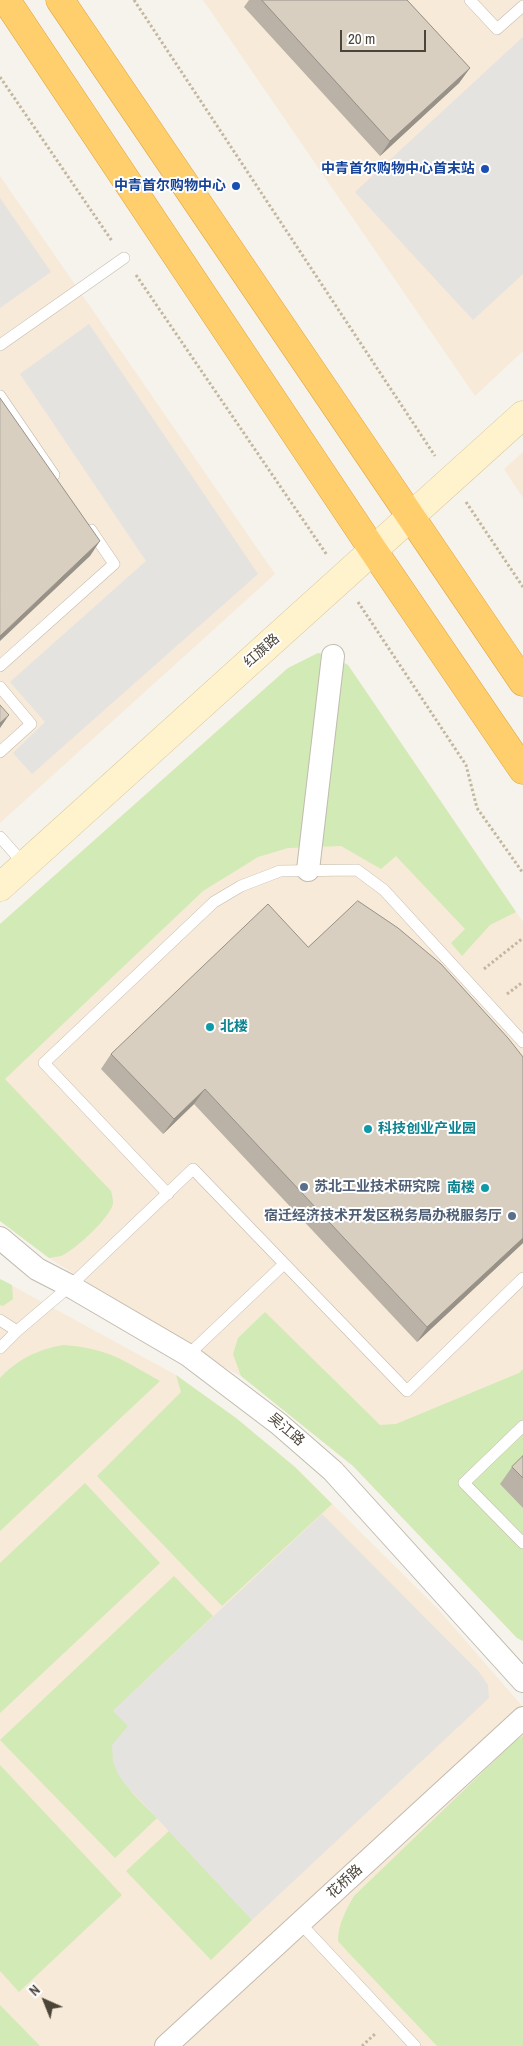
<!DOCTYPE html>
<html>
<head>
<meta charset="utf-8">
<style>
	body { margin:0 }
	#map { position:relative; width:523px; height:2046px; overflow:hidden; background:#f6f3ec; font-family:"Archivo Narrow",sans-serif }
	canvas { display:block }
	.north { position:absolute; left:20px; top:1976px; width:50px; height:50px; -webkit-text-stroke:4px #fff; paint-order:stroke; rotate:316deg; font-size:14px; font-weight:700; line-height:20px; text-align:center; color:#4b4439 }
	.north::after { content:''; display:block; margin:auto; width:18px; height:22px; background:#4b4439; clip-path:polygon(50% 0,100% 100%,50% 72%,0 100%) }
	.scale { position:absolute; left:340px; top:30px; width:86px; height:22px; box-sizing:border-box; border:2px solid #4b4439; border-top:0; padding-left:6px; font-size:15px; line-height:18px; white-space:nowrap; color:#4b4439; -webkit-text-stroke:4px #fff; paint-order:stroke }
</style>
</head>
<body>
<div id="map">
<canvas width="523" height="2046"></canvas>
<div class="north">N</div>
<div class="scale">20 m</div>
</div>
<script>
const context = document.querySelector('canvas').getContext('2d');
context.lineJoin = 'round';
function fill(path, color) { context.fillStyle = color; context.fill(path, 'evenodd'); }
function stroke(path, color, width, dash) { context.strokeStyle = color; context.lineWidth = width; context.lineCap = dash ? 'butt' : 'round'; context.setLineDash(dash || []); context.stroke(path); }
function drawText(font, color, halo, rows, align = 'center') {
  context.font = font + ' "Archivo Narrow","Noto Sans SC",sans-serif'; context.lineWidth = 4; context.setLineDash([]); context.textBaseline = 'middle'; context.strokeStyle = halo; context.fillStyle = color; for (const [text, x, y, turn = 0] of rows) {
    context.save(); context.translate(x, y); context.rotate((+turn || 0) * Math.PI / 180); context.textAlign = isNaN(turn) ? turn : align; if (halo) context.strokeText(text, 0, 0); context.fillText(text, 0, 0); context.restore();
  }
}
fill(new Path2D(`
	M203 0H523V351L475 396Z
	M0 176 275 574 0 823Z
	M523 452V498L504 469Z
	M318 653 348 665 523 922V1641L517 1638 353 1466 241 1376 217 1363 49 1258 0 1221V924L288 668Z
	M0 1279 176 1375 236 1418 295 1467 438 1609 523 1707V2046H0Z`), '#f7ead8');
fill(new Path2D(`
	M318 653 329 655 348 665 516 912 490 925 462 956 451 943 465 929 396 856 381 869 341 846 288 848 258 857 203 891 5 1079 111 1191C112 1195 113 1199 113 1203 112 1216 74 1251 61 1256 57 1257 53 1257 49 1258L0 1221V924L288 668Z
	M0 1279 12 1285 13 1299 3 1306 0 1305Z
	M265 1312 380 1425 396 1424 519 1373 523 1369V1641L517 1638 353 1466 241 1376 233 1354 238 1338Z
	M63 1345C107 1348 123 1360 160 1381L0 1531V1378C18 1359 37 1350 63 1345Z
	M176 1375 236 1418 295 1467 332 1504 222 1606 97 1476 181 1392Z
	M85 1483 160 1563 0 1713V1563Z
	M174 1576 213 1616 114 1710 128 1726 113 1761C121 1784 140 1801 157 1818L115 1858 0 1740Z
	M523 1736V2046H437L347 1951 338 1941C338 1924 346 1910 354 1896L516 1740Z
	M0 1765 122 1895 19 1992 0 1971Z
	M169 1831 252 1920 211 1960 126 1871Z
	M0 2005 40 2046H0Z`), '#d2eab5');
fill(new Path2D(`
	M523 37V274L473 320 355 192Z
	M0 198 51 272 0 308Z
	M89 324 258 574 32 774 13 753 45 722 10 682 146 561 20 374Z
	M322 1514 479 1672 488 1685 489 1698 252 1920 124 1783 117 1772 113 1761 112 1745 128 1726 113 1711Z`), '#e5e3e0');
const lane = new Path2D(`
	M470 0 497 29 523 6
	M0 345 124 258
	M0 396 54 475
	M0 666 114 564 91 530
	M0 687 31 724 0 752
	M0 837 24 864
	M168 1194 44 1063 214 902 241 886 280 871 357 870 384 890 523 1042
	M0 1320 17 1331
	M0 1348 17 1331 70 1286 193 1169 407 1391 523 1278
	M188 1355 284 1264
	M523 1426 464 1483 523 1543
	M300 1923 415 2046`);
const street = new Path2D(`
	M308 870 333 656
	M0 1238 37 1269 70 1286 188 1355 279 1424 333 1471 523 1681
	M166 2046 523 1718`);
const secondary = new Path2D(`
	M0 887 523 415`);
const highway = new Path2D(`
	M6 0 373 550 523 770
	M60 0 523 682`);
stroke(lane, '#c2bbae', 12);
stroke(street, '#c2bbae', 24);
stroke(secondary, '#d6c79b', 29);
stroke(highway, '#e0a43c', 29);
stroke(new Path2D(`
	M134 0 435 456
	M0 77 112 241
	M136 275 327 555
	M466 502 523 587
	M358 602 466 765 477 808 523 873
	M484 969 523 938
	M507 994 523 982
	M362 2046 376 2033`), '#c4b79f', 3, [2.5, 2.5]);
stroke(lane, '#fff', 11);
stroke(street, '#fff', 22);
stroke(secondary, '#fff3cd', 28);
stroke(highway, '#ffcf6e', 28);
fill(new Path2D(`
	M249 0H407L470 68 459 83 380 156 244 7Z
	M308 947 523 1057V1243L417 1342 194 1104 163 1134 101 1069 111 1054Z
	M523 1456V1508L500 1484 512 1467Z`), '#bab2a6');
fill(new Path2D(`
	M470 68 459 83 380 156 390 141Z
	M100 541 90 556 0 641V636Z
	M9 715 0 728V723Z
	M205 1089 194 1104 163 1134 174 1119Z
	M523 1238V1243L417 1342 427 1327Z`), '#979187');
const building = new Path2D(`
	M262 0H407L470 68 390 141Z
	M0 398 100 541 0 636Z
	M0 705 9 715 0 723Z
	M358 901 398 928 441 964 508 1038 523 1057V1238L427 1327 205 1089 174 1119 111 1054 268 904 308 947Z
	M523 1456V1478L512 1467Z`);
fill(building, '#d8cfc1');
stroke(building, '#979187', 1);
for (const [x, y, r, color] of [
	[485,169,5,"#1a4fb4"],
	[236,186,5,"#1a4fb4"],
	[210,1027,5,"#0f9aa8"],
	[368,1129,5,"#0f9aa8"],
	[304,1187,5,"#5c6f8a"],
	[485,1188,5,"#0f9aa8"],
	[512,1216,5,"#5c6f8a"]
]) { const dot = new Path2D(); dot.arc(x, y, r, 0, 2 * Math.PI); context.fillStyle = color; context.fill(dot); stroke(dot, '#fff', 2); }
drawText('bold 14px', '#164399', '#fff', [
	["中青首尔购物中心首末站",475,169],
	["中青首尔购物中心",226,186]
], 'right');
drawText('14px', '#4b4439', '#fff', [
	["红旗路",262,651,-42],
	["吴江路",286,1430,40],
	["花桥路",345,1882,-43]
]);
drawText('bold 14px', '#0d838f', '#fff', [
	["北楼",220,1027],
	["科技创业产业园",378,1129],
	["南楼",475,1188,"right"]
], 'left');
drawText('bold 14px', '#4e5e75', '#fff', [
	["苏北工业技术研究院",314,1187],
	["宿迁经济技术开发区税务局办税服务厅",502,1216,"right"]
], 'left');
</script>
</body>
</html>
